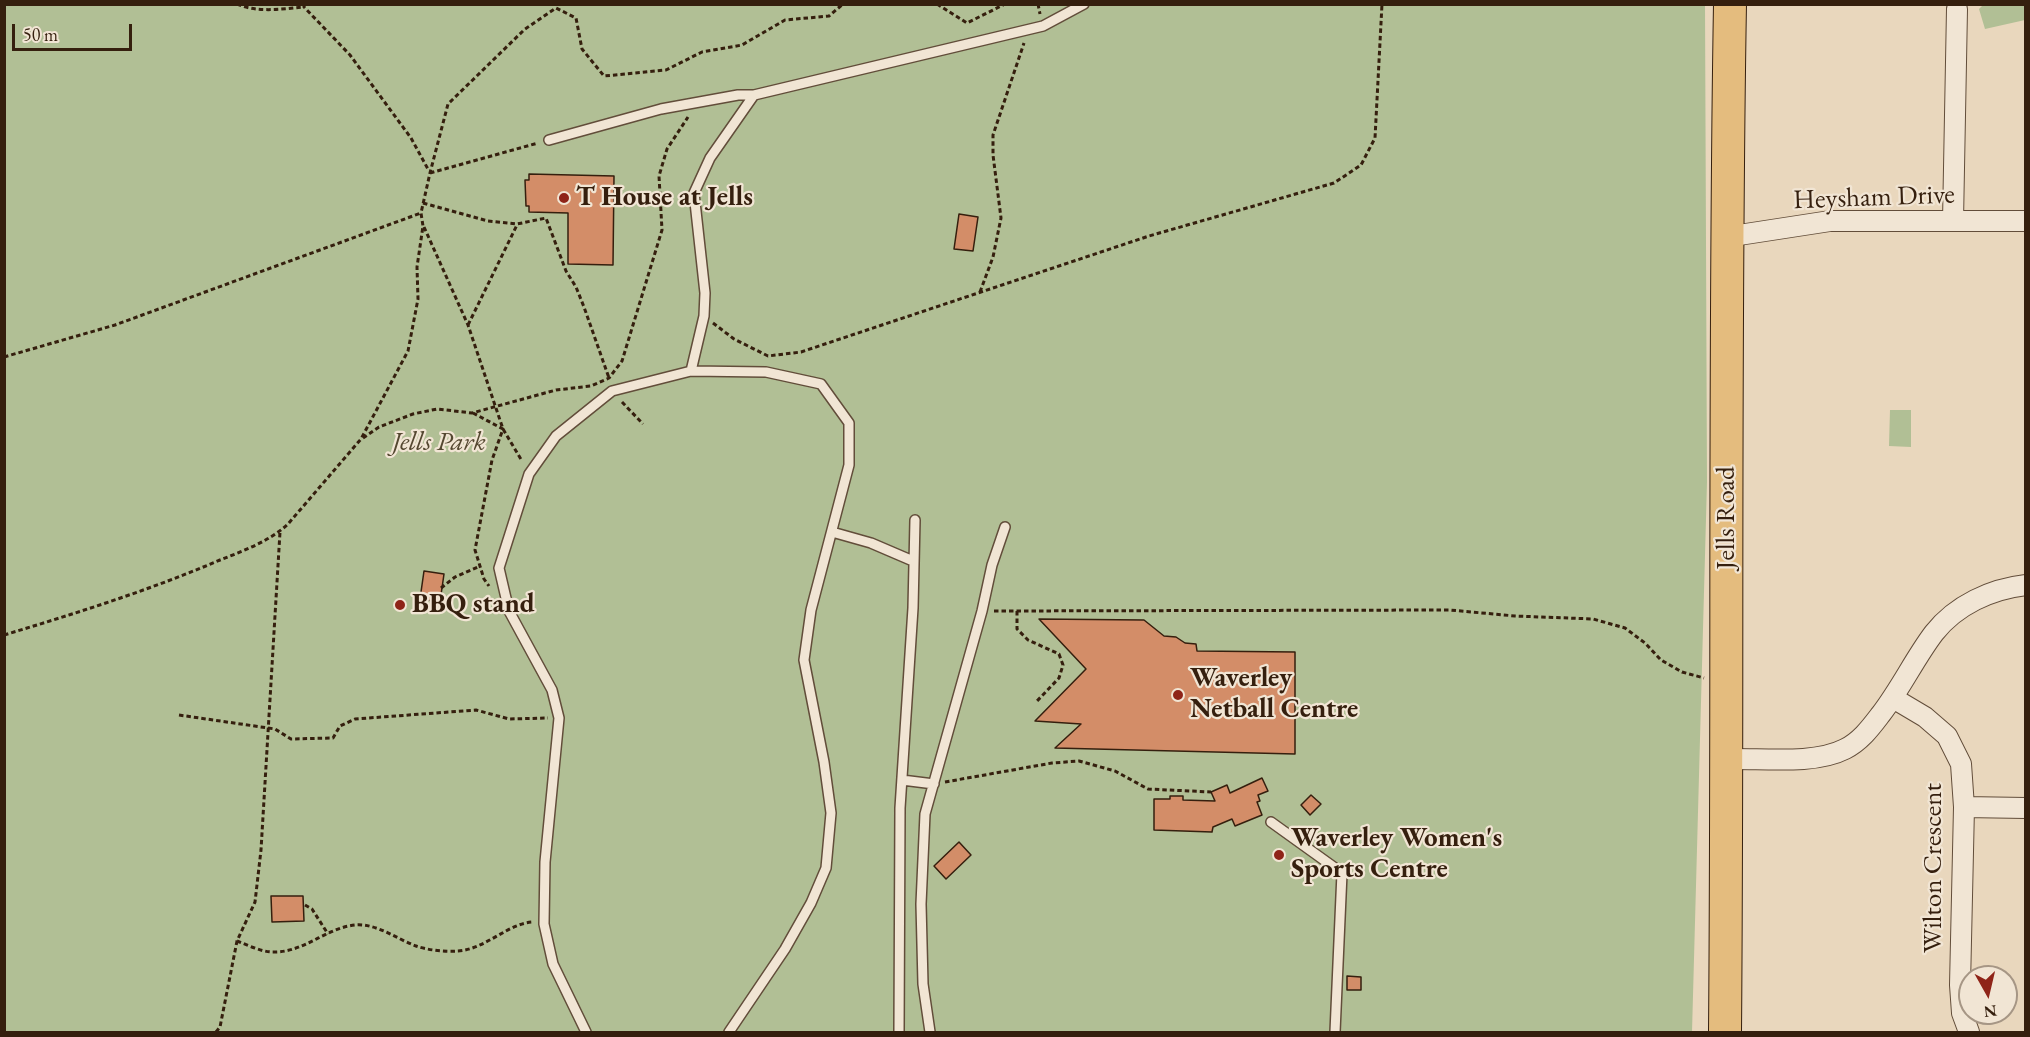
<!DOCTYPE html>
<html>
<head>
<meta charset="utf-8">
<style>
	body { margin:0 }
	#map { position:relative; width:2030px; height:1037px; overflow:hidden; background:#e9d7bd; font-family:"EB Garamond",serif }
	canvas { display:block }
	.frame { position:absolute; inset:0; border:6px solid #351f0e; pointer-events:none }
	.north { position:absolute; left:1958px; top:965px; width:60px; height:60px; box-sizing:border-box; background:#f1e5d4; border:2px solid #a69685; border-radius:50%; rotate:172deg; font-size:16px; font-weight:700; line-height:24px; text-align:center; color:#351f0e }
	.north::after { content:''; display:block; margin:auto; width:21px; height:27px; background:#8f2418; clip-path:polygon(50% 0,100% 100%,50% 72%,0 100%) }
	.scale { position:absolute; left:12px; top:24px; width:120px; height:27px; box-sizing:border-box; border:3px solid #351f0e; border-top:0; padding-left:8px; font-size:18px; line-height:21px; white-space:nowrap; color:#351f0e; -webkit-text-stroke:4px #f1e5d4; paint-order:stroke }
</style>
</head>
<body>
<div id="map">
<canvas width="2030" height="1037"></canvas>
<div class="frame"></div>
<div class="north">N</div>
<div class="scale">50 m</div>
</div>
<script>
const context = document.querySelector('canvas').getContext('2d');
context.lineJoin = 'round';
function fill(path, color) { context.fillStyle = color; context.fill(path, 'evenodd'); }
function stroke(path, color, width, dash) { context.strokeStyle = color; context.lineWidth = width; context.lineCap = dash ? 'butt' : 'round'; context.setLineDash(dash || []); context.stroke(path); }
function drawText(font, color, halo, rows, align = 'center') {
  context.font = font + ' "EB Garamond",serif'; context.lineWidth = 4.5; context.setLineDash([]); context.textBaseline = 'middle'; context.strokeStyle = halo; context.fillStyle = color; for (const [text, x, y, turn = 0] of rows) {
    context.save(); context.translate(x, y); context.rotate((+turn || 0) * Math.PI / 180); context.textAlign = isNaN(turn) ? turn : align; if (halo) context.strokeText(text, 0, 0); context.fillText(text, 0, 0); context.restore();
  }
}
fill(new Path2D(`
	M4 5H1705L1707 482 1692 1032H5Z
	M1983 5H2025V20L1985 29 1979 9Z
	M1890 410H1911V447L1889 446Z`), '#b1bf95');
const building = new Path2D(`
	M529 174 614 176 613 265 568 264V213L529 212V206H526L525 180H529Z
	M959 214 978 217 973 251 954 249Z
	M424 571 444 574 440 602 420 599Z
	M1039 619 1144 620 1164 636 1176 637 1185 643 1196 644 1197 651 1295 652V754L1055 748 1081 724 1035 721 1086 669Z
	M1262 778 1268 791 1258 795 1260 801 1257 802 1262 815 1235 826 1232 819 1213 827 1212 832 1154 830V799H1170V796H1183V800L1215 801 1211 792 1227 785 1230 793Z
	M1311 795 1321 804 1310 815 1301 805Z
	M959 842 971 855 946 879 934 866Z
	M271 896H303L304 921 272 922Z
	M1347 976 1361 977V990H1347Z`);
fill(building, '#d38d68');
stroke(building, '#351f0e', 1.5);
const service = new Path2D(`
	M549 140 661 109 738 95H754
	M691 371 704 316 705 293 694 193 710 158 754 95 1043 26 1084 4
	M832 532 871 543 913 561
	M902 780 934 784
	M1271 822 1342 873 1335 1032
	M586 1032 553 964 544 924 545 862 559 718 552 690 509 611 499 568 529 474 556 436 612 391 691 371 766 372 821 384 849 423V465L811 610 804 660 824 762 831 813 826 868 811 903 785 949 729 1032
	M899 1032 900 808 913 608 915 520
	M930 1032 923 984 921 904 925 814 982 611 992 565 1005 527`);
const minor = new Path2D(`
	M1953 221 1957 9
	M1726 237 1830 221H2026
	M1893 698 1925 717 1947 736 1961 764 1964 807 1960 985 1962 1013 1969 1032
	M1727 759C1762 758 1814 765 1845 749 1861 741 1871 727 1881 714 1901 688 1915 658 1934 633 1956 605 1991 589 2026 585
	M1964 807 2026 808`);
const primary = new Path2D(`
	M1725 1032C1728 690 1724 347 1730 4`);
stroke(service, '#624d3a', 12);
stroke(minor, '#624d3a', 22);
stroke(primary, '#351f0e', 34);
stroke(new Path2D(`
	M237 4C257 13 282 9 304 7
	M304 4V7L350 55 411 138 429 171
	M937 4 967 23 1005 4
	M1038 4 1040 14
	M430 173 538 143
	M423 203 488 221 517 224 546 218 566 271 576 287 584 307 609 378
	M424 227 468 325 503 429 522 461
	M980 292 993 257 1001 218 993 155V135L1024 43
	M713 323 734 339 768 356 801 352 1149 236 1334 183 1361 165 1375 138 1382 4
	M468 325 517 225
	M4 357 115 325 421 213
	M622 402 643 424
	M473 413 503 429 492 460 475 550 484 579 489 586
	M363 438 379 427 413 414 437 409 472 413 556 390 591 386 609 378 622 361 662 230 659 176 667 149 688 117
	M441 588 455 577 480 566
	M994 611 1450 610 1515 616 1593 619 1625 628 1645 643 1661 660 1682 672 1704 678
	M1017 611V629L1028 640 1059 654 1063 665 1059 678 1037 701
	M4 635C77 613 150 590 220 560 243 551 270 541 288 524L361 439 408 351 418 299 417 267 423 226 421 213 430 173 448 104 525 29 556 8 576 18 582 49 604 76 666 70 702 52 742 45 785 20 829 16 843 4
	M179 715 275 729 291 739 333 738 340 726 355 719 476 710 509 719 548 718
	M945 782 1052 763 1079 761 1115 771 1148 789 1211 792
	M305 905 312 909 328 934
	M237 941C248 945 261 952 273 952 303 953 326 928 355 925 376 923 397 939 416 946 427 950 445 952 457 951 485 950 508 923 533 922
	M216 1032 220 1027 237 941 255 902 261 850 280 532`), '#351f0e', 3, [4.5, 3]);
stroke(service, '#f1e5d4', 9);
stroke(minor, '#f1e5d4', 20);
stroke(primary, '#e4bc7e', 32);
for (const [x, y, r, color] of [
	[564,198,6,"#8f2418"],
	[400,605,6,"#8f2418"],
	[1178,695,6,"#8f2418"],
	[1279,855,6,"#8f2418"]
]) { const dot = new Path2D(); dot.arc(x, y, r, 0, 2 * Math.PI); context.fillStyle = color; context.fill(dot); stroke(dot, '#f1e5d4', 2); }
drawText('bold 27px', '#351f0e', '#f1e5d4', [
	["T House at Jells",576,198],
	["BBQ stand",412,605],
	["Waverley",1190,679],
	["Netball Centre",1190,710],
	["Waverley Women's",1291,839],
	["Sports Centre",1291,870]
], 'left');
drawText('27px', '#351f0e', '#f1e5d4', [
	["Heysham Drive",1874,198,-2],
	["Jells Road",1727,518,-90],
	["Wilton Crescent",1934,868,-90]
]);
drawText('italic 27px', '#544730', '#f1e5d4', [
	["Jells Park",439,443]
]);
</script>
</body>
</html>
